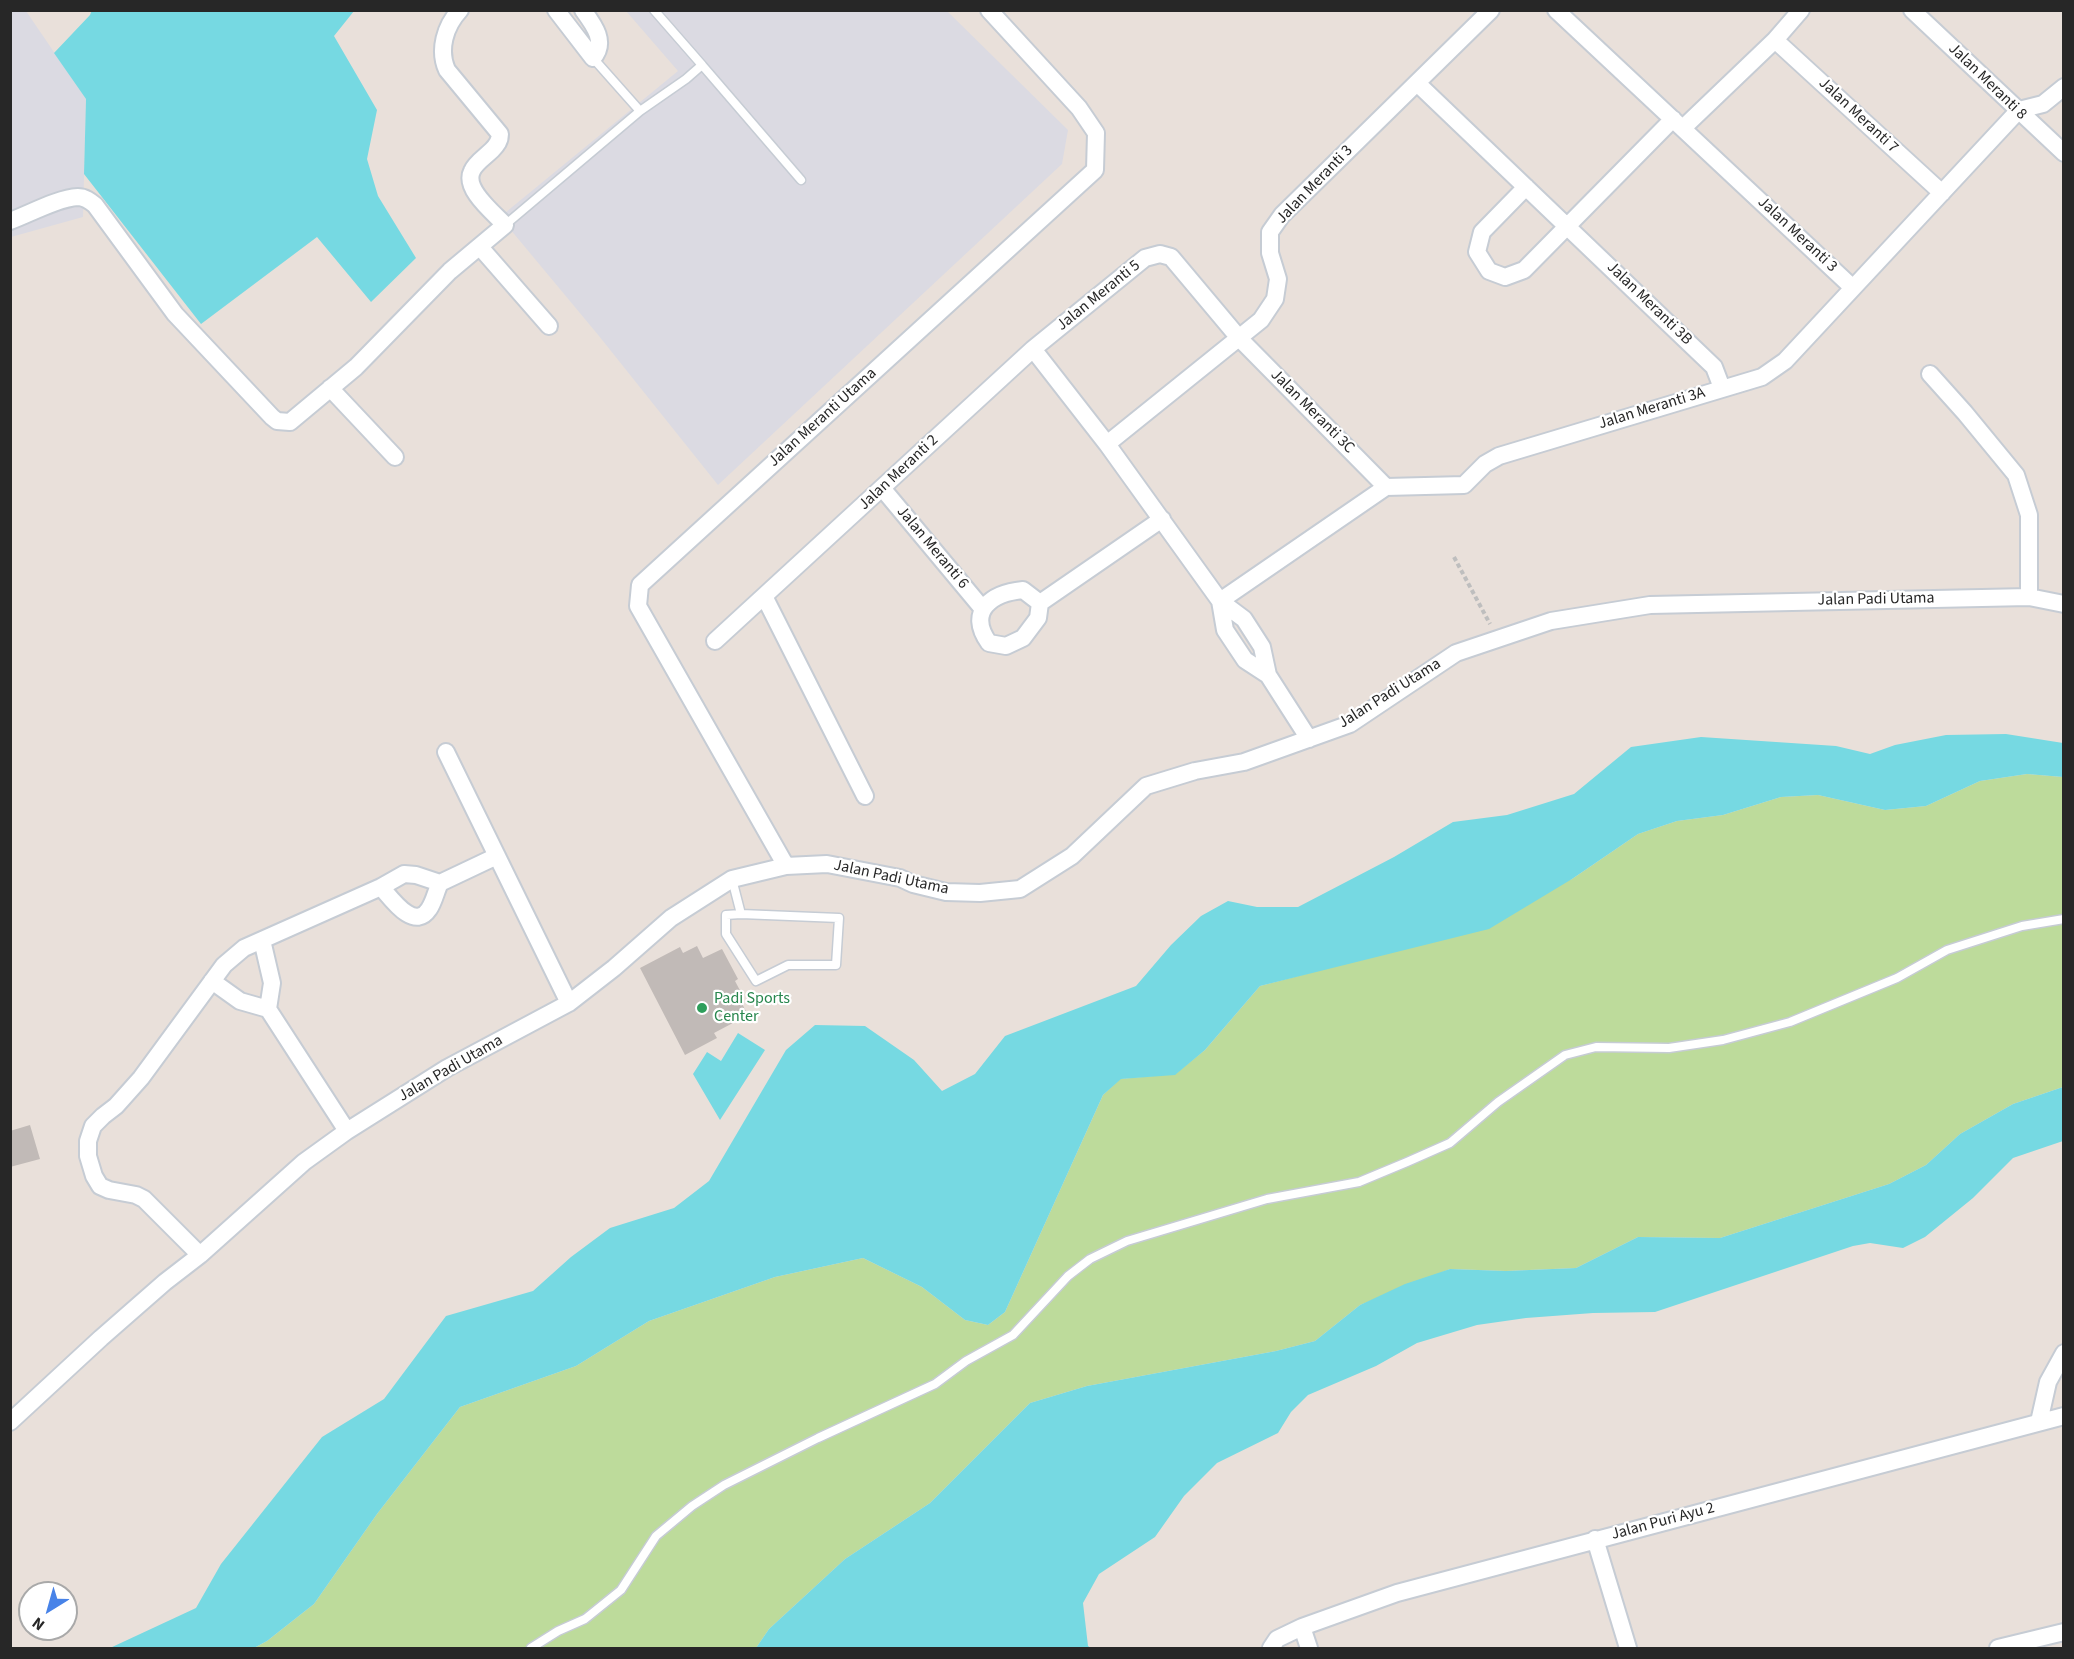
<!DOCTYPE html>
<html>
<head>
<meta charset="utf-8">
<style>
	body { margin:0 }
	#map { position:relative; width:2074px; height:1659px; overflow:hidden; background:#e9e0da; font-family:"Source Sans 3",sans-serif }
	canvas { display:block }
	.frame { position:absolute; inset:0; border:12px solid #272727; pointer-events:none }
	.north { position:absolute; left:18px; top:1581px; width:60px; height:60px; box-sizing:border-box; background:#fff; border:2px solid #a9a9a9; border-radius:50%; rotate:217deg; font-size:16px; font-weight:700; line-height:24px; text-align:center; color:#272727 }
	.north::after { content:''; display:block; margin:auto; width:21px; height:27px; background:#4883e8; clip-path:polygon(50% 0,100% 100%,50% 72%,0 100%) }
</style>
</head>
<body>
<div id="map">
<canvas width="2074" height="1659"></canvas>
<div class="frame"></div>
<div class="north">N</div>
</div>
<script>
const context = document.querySelector('canvas').getContext('2d');
context.lineJoin = 'round';
function fill(path, color) { context.fillStyle = color; context.fill(path, 'evenodd'); }
function stroke(path, color, width, dash) { context.strokeStyle = color; context.lineWidth = width; context.lineCap = dash ? 'butt' : 'round'; context.setLineDash(dash || []); context.stroke(path); }
function drawText(font, color, halo, rows, align = 'center') {
  context.font = font + ' "Source Sans 3",sans-serif'; context.lineWidth = 4.5; context.setLineDash([]); context.textBaseline = 'middle'; context.strokeStyle = halo; context.fillStyle = color; for (const [text, x, y, turn = 0] of rows) {
    context.save(); context.translate(x, y); context.rotate((+turn || 0) * Math.PI / 180); context.textAlign = isNaN(turn) ? turn : align; if (halo) context.strokeText(text, 0, 0); context.fillText(text, 0, 0); context.restore();
  }
}
fill(new Path2D(`
	M11 11H26L86 99 83 217 11 237Z
	M626 11H947L1068 130 1062 164 718 485 599 336 500 217 678 71Z`), '#dbdae2');
fill(new Path2D(`
	M2027 774 2063 777V1087L2013 1104 1960 1134 1926 1165 1889 1184 1720 1238 1638 1237 1576 1268 1506 1271 1450 1269 1360 1305 1315 1341 1276 1351 1087 1386 1030 1403 930 1503 845 1559 769 1629 756 1648H254L267 1641 314 1604 377 1514 460 1407 576 1366 649 1321 775 1277 863 1258 922 1287 965 1320 988 1325 1005 1312 1103 1095 1120 1079 1175 1074 1205 1050 1260 986 1321 970 1572 879 1638 834 1677 821 1723 815 1781 797 1818 795 1885 810 1926 806 1980 781Z`), '#bddb9b');
fill(new Path2D(`
	M92 10 354 11 334 36 377 110 367 159 378 196 416 258 371 302 317 237 201 324 84 174 86 99 54 53 90 15Z
	M2006 734 2063 743V777L2027 774 1980 781 1926 806 1885 810 1818 795 1781 797 1723 815 1677 821 1638 834 1572 879 1489 929 1260 986 1205 1050 1175 1075 1121 1079 1103 1095 1005 1312 988 1325 965 1320 922 1287 863 1258 775 1277 649 1321 576 1366 460 1407 377 1514 314 1604 267 1641 254 1648H110L196 1608 221 1564 322 1437 384 1399 446 1316 533 1291 571 1257 610 1228 674 1208 709 1181 786 1050 815 1025 865 1026 914 1060 942 1091 975 1074 1005 1036 1136 986 1171 945 1201 916 1228 901 1257 907H1298L1394 857 1453 822 1507 815 1574 794 1631 747 1701 737 1836 746 1870 754 1895 745 1946 735Z
	M738 1033 765 1050 720 1120 693 1074 707 1052 721 1061Z
	M2063 1087V1141L2013 1158 1973 1198 1925 1237 1903 1248 1870 1243 1853 1246 1655 1312 1593 1313 1526 1318 1477 1325 1417 1343 1376 1366 1308 1395 1291 1412 1278 1433 1217 1463 1184 1496 1155 1537 1099 1574 1083 1603 1088 1646 1091 1648H756L769 1629 845 1559 930 1503 1030 1403 1087 1386 1276 1351 1315 1341 1360 1305 1405 1284 1450 1269 1506 1271 1576 1268 1638 1237 1720 1238 1889 1184 1926 1165 1960 1134 2013 1104Z`), '#76d9e2');
fill(new Path2D(`
	M697 946 703 958 722 949 738 979 735 981 744 998 740 1000 748 1015 714 1033 717 1038 685 1055 640 968 680 947 683 953Z
	M30 1125 40 1159 10 1167V1131Z`), '#c1bab7');
const lane = new Path2D(`
	M593 58 640 111
	M702 65 801 180
	M505 225 640 111 686 79 702 65 654 10
	M732 879 741 914
	M741 914 839 918 836 965H788L756 981 726 934V915Z
	M531 1648 558 1631 585 1619 621 1590 656 1536 692 1506 724 1485 818 1438 935 1384 966 1361 1013 1335 1068 1276 1090 1259 1127 1241 1267 1199 1359 1182 1407 1162 1450 1143 1498 1102 1565 1055 1596 1047 1669 1048 1723 1040 1790 1022 1897 978 1947 950 2022 926 2064 919`);
const street = new Path2D(`
	M556 10 593 58C607 42 594 25 583 10
	M1556 10 1853 288
	M1912 10 2064 153
	M1775 40 1942 193
	M1417 83 1714 367 1722 388
	M1683 128 1775 40 1801 10
	M1526 187 1482 232 1477 252 1489 271 1505 277 1524 270 1673 119
	M10 221C29 214 58 198 78 197 85 197 90 201 95 205L175 314 272 417 277 421 290 422 356 367 450 271 505 225C494 213 463 189 472 171 475 163 486 156 492 150 497 145 500 141 500 134L447 70C438 50 445 26 460 10
	M480 247 549 326
	M1033 349 1107 444 1220 601 1244 619 1262 647 1268 675 1309 739
	M1930 374 1965 413 2016 475 2029 515V597
	M330 388 395 457
	M1107 444 1261 320 1275 299 1278 279 1270 253V232L1282 215 1491 10
	M882 488 982 608
	M1023 590 1040 603 1038 618 1023 638 1006 646 989 643C966 611 992 593 1023 590Z
	M764 596 865 796
	M1220 601 1386 487 1464 485 1485 464 1499 456 1762 377 1785 361 2019 110 2043 104 2064 87
	M1220 601 1225 630 1245 660 1268 675
	M1040 603 1162 519
	M715 641 1033 349 1145 258 1160 254 1171 257 1239 338 1386 487
	M446 752 569 1003
	M786 866 638 606 640 585 1095 170 1096 133 1079 108 989 10
	M381 887C391 898 414 932 429 909 434 902 436 891 440 883
	M212 981 240 1001 268 1009 272 983 262 940
	M268 1009 347 1131
	M200 1255 144 1199 136 1195 109 1190 100 1186 94 1176 88 1156V1141L93 1126 103 1116 116 1106 141 1078 224 965 244 948 381 887 404 874 416 875 440 883 497 856
	M10 1422 101 1338 165 1282 200 1255 304 1162 347 1131 447 1068 569 1003 614 968 671 918 732 879 786 866 827 864 900 878 913 884 946 892 980 893 1020 889 1072 856 1146 786 1195 771 1244 762 1350 724 1456 653 1551 621 1650 605 2029 597 2064 604
	M2039 1422 2048 1382 2064 1353
	M1595 1539 1628 1648
	M1302 1627 1309 1648
	M1271 1648 1277 1639 1302 1627 1397 1593 2064 1416
	M1998 1648 2064 1632`);
stroke(lane, '#c6ccd4', 11);
stroke(street, '#c6ccd4', 20);
stroke(new Path2D(`
	M1454 557 1490 624`), '#bebebe', 4, [4.5, 3]);
stroke(lane, '#fff', 8);
stroke(street, '#fff', 16);
for (const [x, y, r, color] of [
	[702,1008,6,"#2e9e5b"]
]) { const dot = new Path2D(); dot.arc(x, y, r, 0, 2 * Math.PI); context.fillStyle = color; context.fill(dot); stroke(dot, '#fff', 2); }
drawText('16px', '#272727', '#fff', [
	["Jalan Meranti 8",1987,82,44],
	["Jalan Meranti 7",1858,116,43],
	["Jalan Meranti 3",1315,185,-46],
	["Jalan Meranti 3",1797,235,43],
	["Jalan Meranti 5",1099,296,-39],
	["Jalan Meranti 3B",1649,304,44],
	["Jalan Meranti 3A",1652,409,-17],
	["Jalan Meranti 3C",1312,412,45],
	["Jalan Meranti Utama",823,418,-42],
	["Jalan Meranti 2",899,473,-43],
	["Jalan Meranti 6",932,548,50],
	["Jalan Padi Utama",1876,600,-1],
	["Jalan Padi Utama",1390,694,-32],
	["Jalan Padi Utama",891,878,12],
	["Jalan Padi Utama",451,1069,-30],
	["Jalan Puri Ayu 2",1663,1522,-15]
]);
drawText('16px', '#27864d', '#fff', [
	["Padi Sports",714,999],
	["Center",714,1017]
], 'left');
</script>
</body>
</html>
